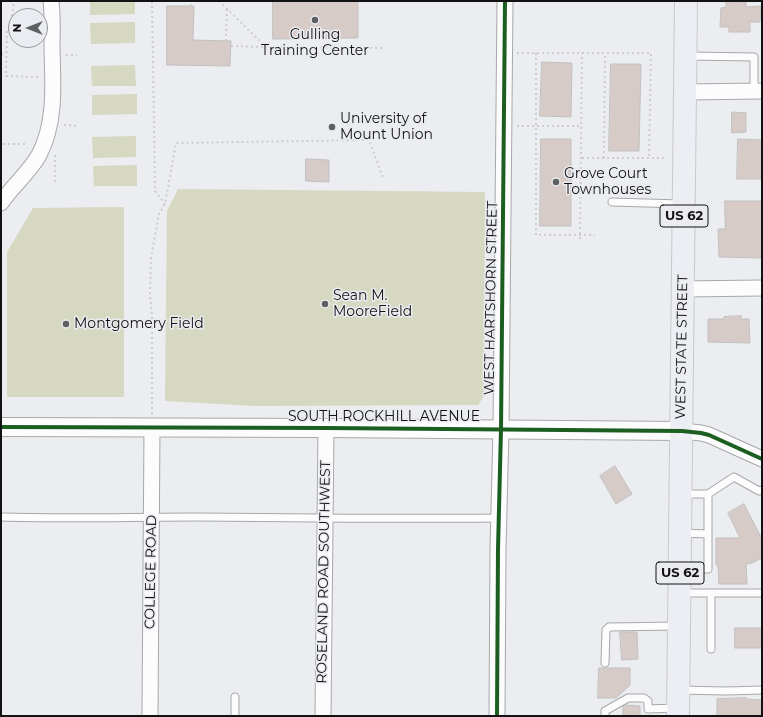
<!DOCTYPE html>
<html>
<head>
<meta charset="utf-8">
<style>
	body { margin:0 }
	#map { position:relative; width:763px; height:717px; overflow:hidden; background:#ebedf0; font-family:Montserrat,sans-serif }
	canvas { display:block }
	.frame { position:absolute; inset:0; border:2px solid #121214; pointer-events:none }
	.north { position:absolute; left:8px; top:8px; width:40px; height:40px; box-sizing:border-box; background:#eaecf1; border:1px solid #949599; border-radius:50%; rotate:270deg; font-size:11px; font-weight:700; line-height:16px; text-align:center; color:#121214 }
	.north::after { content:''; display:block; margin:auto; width:14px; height:18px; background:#5e5f61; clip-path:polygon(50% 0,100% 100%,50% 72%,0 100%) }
</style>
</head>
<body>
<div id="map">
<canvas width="763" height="717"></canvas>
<div class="frame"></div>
<div class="north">N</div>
</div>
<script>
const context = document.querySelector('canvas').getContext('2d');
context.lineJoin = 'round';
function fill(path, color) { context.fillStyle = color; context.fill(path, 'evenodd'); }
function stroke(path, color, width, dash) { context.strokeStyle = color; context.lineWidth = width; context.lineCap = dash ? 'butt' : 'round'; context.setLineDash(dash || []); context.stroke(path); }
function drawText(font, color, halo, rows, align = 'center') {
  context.font = font + ' Montserrat,sans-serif'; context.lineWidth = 3; context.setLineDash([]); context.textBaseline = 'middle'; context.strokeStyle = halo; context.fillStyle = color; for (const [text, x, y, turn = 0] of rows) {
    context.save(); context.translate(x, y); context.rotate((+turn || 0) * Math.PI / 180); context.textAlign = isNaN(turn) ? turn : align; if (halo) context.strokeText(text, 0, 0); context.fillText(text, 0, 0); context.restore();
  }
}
fill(new Path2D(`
	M90 1H135V14L90 15Z
	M135 22V43L91 44 90 23Z
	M135 65 136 86H92L91 66Z
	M137 94V114L92 115V95Z
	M136 136V157L93 158 92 137Z
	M137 165V186H94L93 166Z
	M178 189 485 192 484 396 478 405 254 406 165 401 167 211Z
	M124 207V397H7V252L33 208Z`), '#d6d8c2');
const building = new Path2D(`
	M273 1H358V38L273 39Z
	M726 1 746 2V7L761 6 760 22H750V32H729V27H720L721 8 726 7Z
	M167 6H194L193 40 231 41 230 66 167 65Z
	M542 62 572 63 571 117 540 116Z
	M611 64H641L639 151H609Z
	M732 112 746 113V132L732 133Z
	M541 139H571V226H540Z
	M738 139 762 140V179H737Z
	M306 159 329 160V182L306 181Z
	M725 201H762V258L719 257 718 229H725Z
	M741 316V319H749L750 343 708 342V319H724V317Z
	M615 466 632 494 616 504 600 476Z
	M744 504 762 539V558L752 563 746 564 747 584H719L718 565H716V538H740L728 513Z
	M735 628H762V648H735Z
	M620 632H637L638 659 622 660Z
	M599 668H630V685L616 698H598Z
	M746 698V699L762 700 761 716H717V699Z
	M625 705 640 706V716H623V706Z`);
fill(building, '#d7cbc8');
stroke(building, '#c1c0c1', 1);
const service = new Path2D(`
	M687 56 754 57V92
	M612 202 681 204
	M682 494H708
	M1 517C66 519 130 517 195 517 296 518 397 519 499 518
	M682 533 708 534
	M682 569H708V494L734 477 759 491 762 490
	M682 593H762
	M711 649V593
	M605 663 606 630 609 627 677 626
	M680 690 725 691 762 690
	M235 697V716
	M605 716V711L628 698H644L648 701V709L676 708`);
const minor = new Path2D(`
	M685 92 762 91
	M1 203C12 186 29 173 39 155 56 123 53 85 52 50 52 34 53 17 51 1
	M683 289 762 288
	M682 431 701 433 709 435 762 459
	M150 716 152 427
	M323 716 326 428
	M497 716 498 549 501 429 505 1`);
const tertiary = new Path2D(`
	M1 427 326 428 682 431`);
const trunk = new Path2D(`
	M678 716 686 1`);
stroke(service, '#a7a8aa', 9);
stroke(minor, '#a7a8aa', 17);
stroke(tertiary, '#a7a8aa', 20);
stroke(trunk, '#c8c9ca', 24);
stroke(new Path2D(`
	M152 1 155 191 165 204
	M219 1 266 47 384 48
	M191 6V1
	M10 31 14 1
	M16 31 7 30 6 76 39 77
	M226 41 227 8
	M231 46 265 47
	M517 53H651L649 158
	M536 53V235H595
	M1 54H6
	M66 55H77
	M64 125 78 126
	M517 126H581
	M3 144H28
	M55 155V185
	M582 158H666
	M604 158 605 53
	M580 239 582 53
	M152 414V317L150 295 151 258 159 214 165 204 176 143 369 140 383 178`), '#cdcdcd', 2, [2, 3]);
stroke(service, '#fcfcfd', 7);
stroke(minor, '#fcfcfd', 15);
stroke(tertiary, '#fcfcfd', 18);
stroke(trunk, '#edeef4', 22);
stroke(new Path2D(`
	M1 427 326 428 682 431 701 433 709 435 762 459
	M497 716 498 549 501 429 505 1`), '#1b5e20', 4);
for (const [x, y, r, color] of [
	[315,20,4,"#5e5f61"],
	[332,127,4,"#5e5f61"],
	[556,182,4,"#5e5f61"],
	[325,304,4,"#5e5f61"],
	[66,324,4,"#5e5f61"]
]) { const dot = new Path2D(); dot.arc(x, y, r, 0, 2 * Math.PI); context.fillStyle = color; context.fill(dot); stroke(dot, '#eaecf1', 1.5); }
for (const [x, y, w] of [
	[684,216,48],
	[680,573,48]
]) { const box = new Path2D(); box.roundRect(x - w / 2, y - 11, w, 22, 3); context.fillStyle = '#eaecf1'; context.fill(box); stroke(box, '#121214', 1); }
drawText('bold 13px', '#121214', null, [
	["US 62",684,216],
	["US 62",680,573]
]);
drawText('14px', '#121214', '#eaecf1', [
	["Gulling",315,35,"center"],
	["Training Center",315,51,"center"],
	["University of",340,119],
	["Mount Union",340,135],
	["Grove Court",564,174],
	["Townhouses",564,190],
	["Sean M.",333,296],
	["MooreField",333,312],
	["Montgomery Field",74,324]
], 'left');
drawText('14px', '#121214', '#eaecf1', [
	["WEST HARTSHORN STREET",491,298,-89],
	["WEST STATE STREET",682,347,-89],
	["SOUTH ROCKHILL AVENUE",384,417],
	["COLLEGE ROAD",151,572,-89],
	["ROSELAND ROAD SOUTHWEST",324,572,-89]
]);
</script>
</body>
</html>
